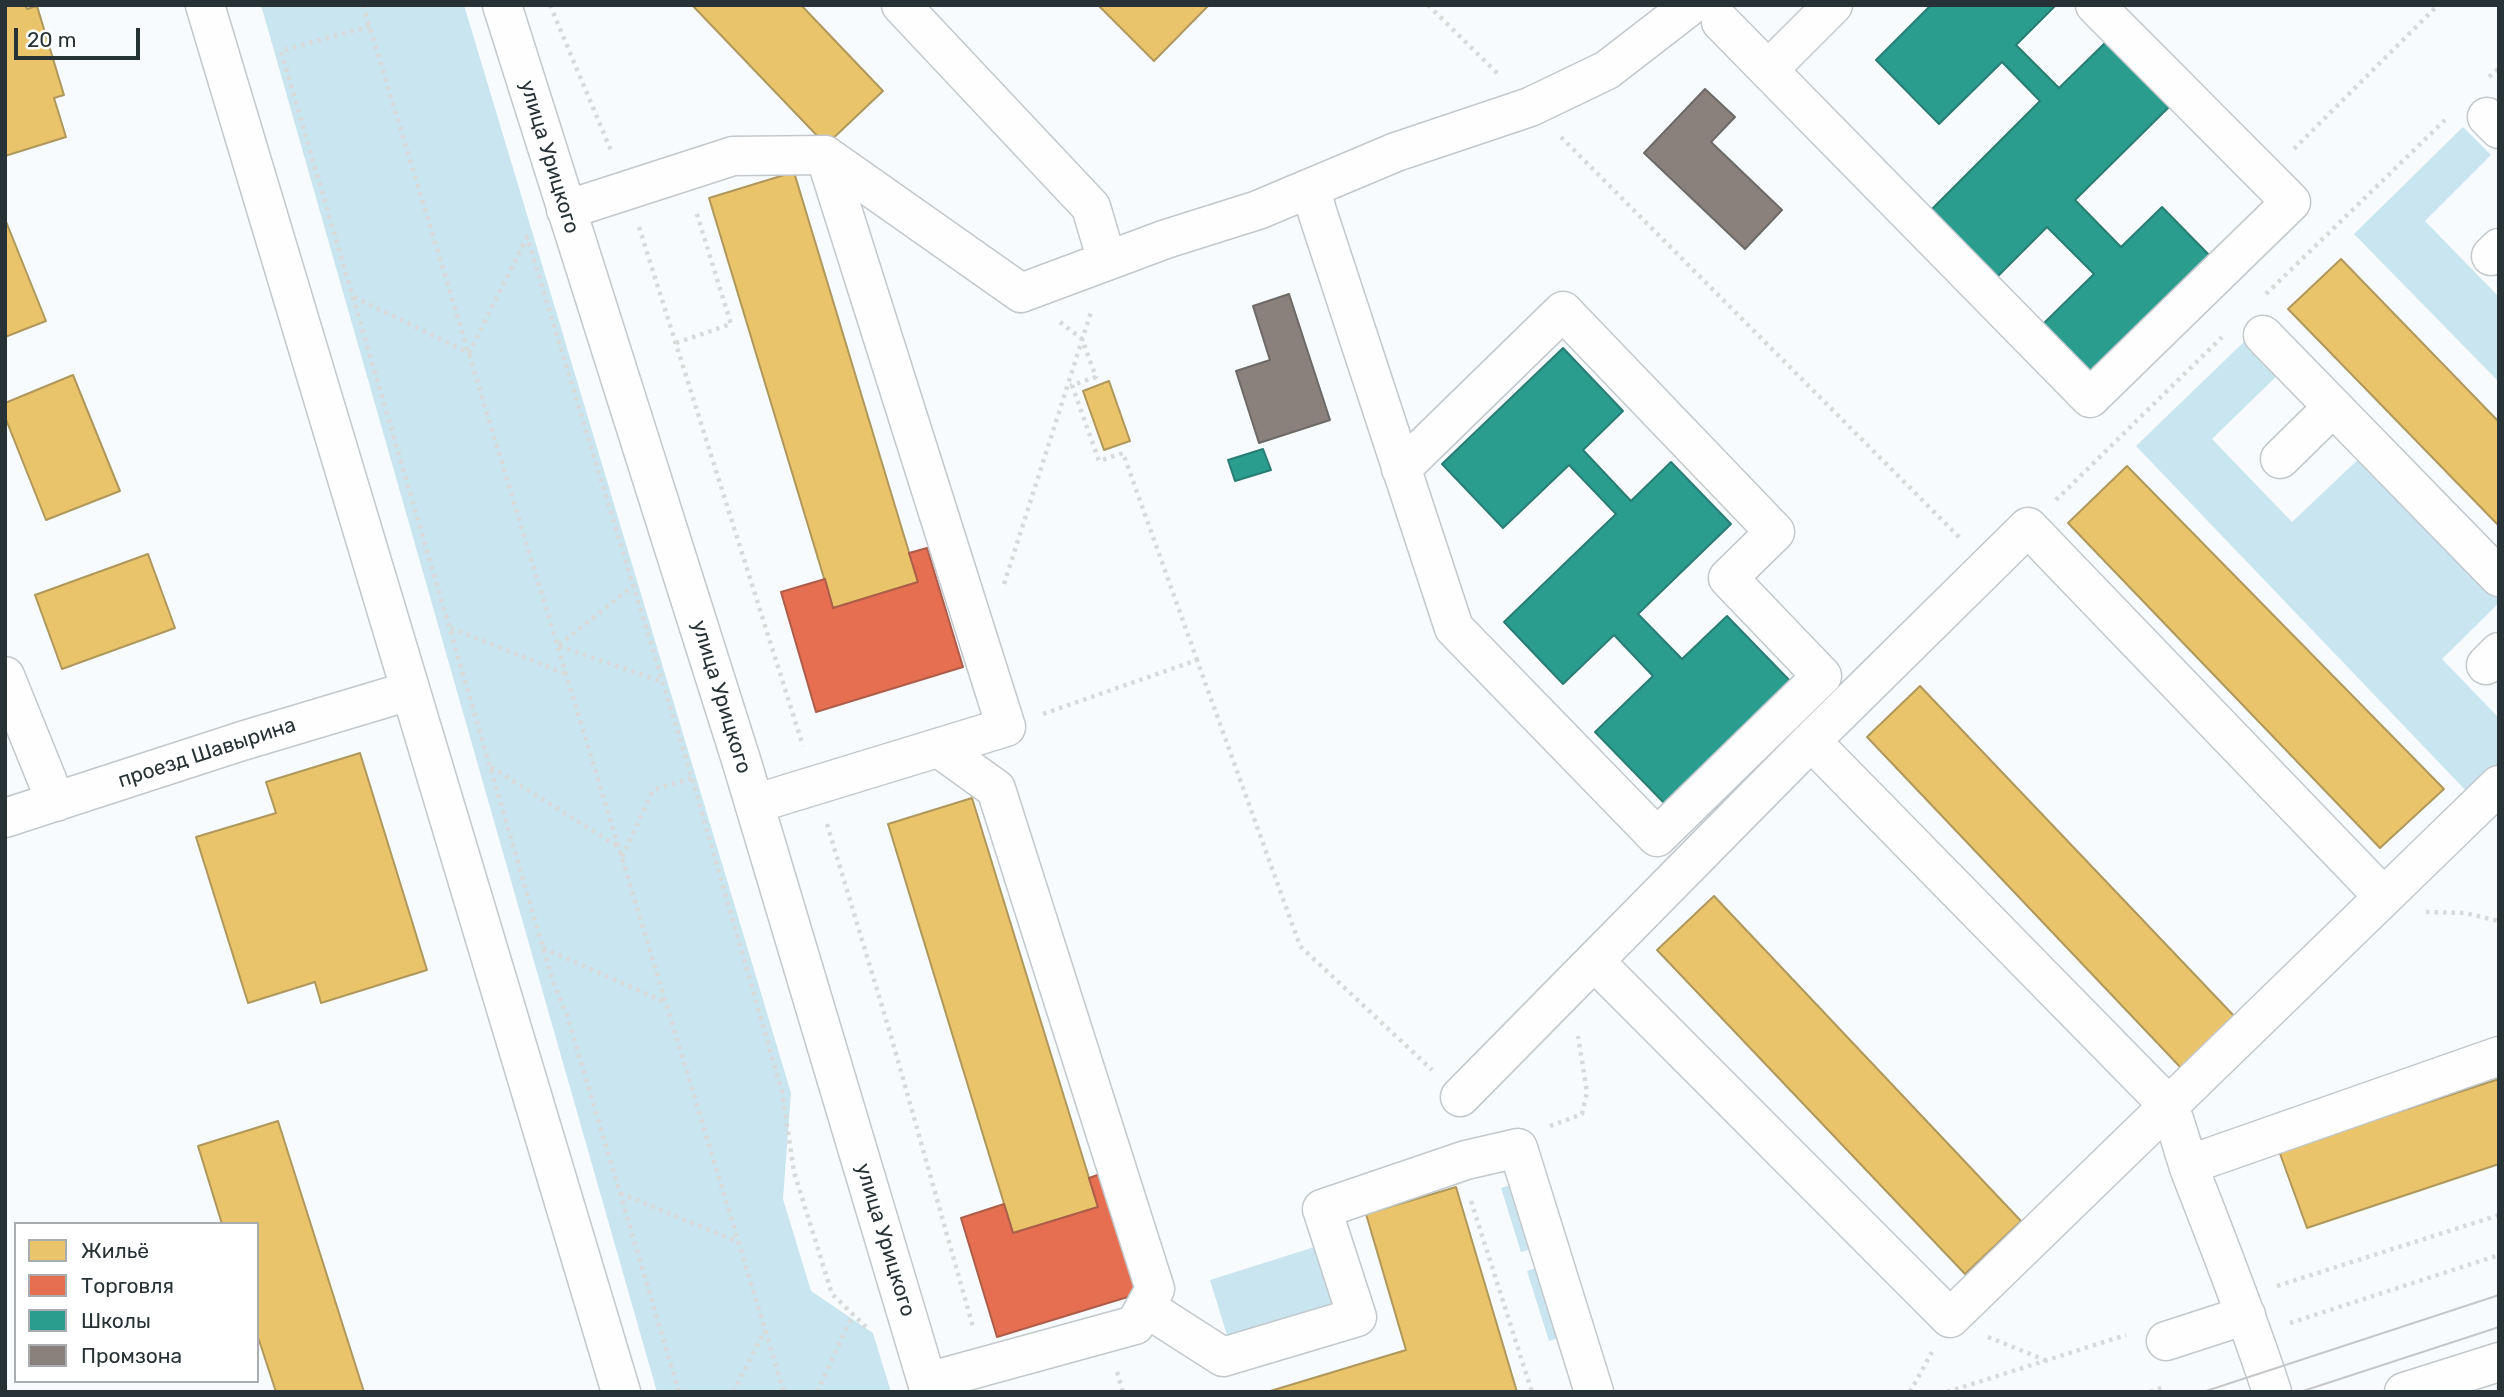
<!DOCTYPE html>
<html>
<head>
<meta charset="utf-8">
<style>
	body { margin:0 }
	#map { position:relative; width:2504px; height:1397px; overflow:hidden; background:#f8fbfd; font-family:Rubik,sans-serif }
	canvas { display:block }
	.frame { position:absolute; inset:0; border:7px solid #273237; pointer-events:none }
	.legend { position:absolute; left:14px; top:1222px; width:245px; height:161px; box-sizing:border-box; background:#fff; border:2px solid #a9adaf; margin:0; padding:9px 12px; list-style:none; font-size:21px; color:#273237 }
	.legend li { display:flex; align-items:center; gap:14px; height:35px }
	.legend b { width:35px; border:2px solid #a9adaf }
	.scale { position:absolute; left:14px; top:28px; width:126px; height:32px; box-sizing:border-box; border:4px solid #273237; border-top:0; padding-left:9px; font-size:21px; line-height:24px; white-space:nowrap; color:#273237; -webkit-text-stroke:5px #fff; paint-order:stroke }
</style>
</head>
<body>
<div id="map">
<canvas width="2504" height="1397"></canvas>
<div class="frame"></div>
<ul class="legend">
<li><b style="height:19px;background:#e9c46a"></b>Жильё</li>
<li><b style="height:19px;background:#e76f51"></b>Торговля</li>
<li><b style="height:19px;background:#2a9d8f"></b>Школы</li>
<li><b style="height:19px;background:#8a817c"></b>Промзона</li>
</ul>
<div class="scale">20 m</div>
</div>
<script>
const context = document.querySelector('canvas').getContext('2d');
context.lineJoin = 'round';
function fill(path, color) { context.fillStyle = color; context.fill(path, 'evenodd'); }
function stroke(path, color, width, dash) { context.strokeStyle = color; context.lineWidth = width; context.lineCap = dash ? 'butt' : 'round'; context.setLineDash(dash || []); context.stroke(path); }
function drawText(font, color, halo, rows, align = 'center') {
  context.font = font + ' Rubik,sans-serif'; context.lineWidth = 7; context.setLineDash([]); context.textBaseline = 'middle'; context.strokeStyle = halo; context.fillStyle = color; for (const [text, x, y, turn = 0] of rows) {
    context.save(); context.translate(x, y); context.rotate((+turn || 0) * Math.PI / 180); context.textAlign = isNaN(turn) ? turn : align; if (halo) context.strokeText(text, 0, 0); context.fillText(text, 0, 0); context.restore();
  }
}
fill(new Path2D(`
	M261 5H464L791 1093 783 1199 811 1291 873 1333 891 1392H657Z
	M2463 127 2491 155 2425 221 2499 297V382L2354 234Z
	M2252 334 2285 368 2212 439 2292 522 2366 452 2499 588V603L2442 659 2499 718V771L2472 797 2136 446Z
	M1519 1182 1539 1247 1521 1252 1501 1188Z
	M1321 1245 1342 1313 1231 1348 1210 1280Z
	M1547 1264 1569 1335 1549 1341 1527 1271Z`), '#c8e5f0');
const homes = new Path2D(`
	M5 5H25L27 9 37 6 64 95 54 98 66 137 5 156Z
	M692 5H801L883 91 826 145Z
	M1098 5H1209L1154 61Z
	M794 172 918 582 833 608 709 198Z
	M5 219 46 321 5 337Z
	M2341 259 2499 422V526L2288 309Z
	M73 375 120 491 46 520 5 417V403Z
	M1109 381 1130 441 1104 450 1083 391Z
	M2127 466 2444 789 2380 848 2068 523Z
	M148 554 175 628 62 669 35 595Z
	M1920 686 2236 1018 2182 1069 1867 737Z
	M360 753 427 970 321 1003 315 982 248 1003 196 837 276 813 266 782Z
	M972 798 1098 1207 1013 1233 888 824Z
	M1714 896 2021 1221 1965 1274 1657 950Z
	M2499 1079V1164L2307 1228 2279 1151Z
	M278 1121 364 1392H276L257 1334V1224H222L198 1146Z
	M1456 1187 1517 1392H1267L1406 1350 1366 1214Z`);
fill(homes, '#e9c46a');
stroke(homes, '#af985b', 2);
const shops = new Path2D(`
	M927 548 963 667 816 712 781 592 825 579 833 608 918 582 909 553Z
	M1106 1172 1144 1292 997 1337 961 1218 1004 1204 1013 1233 1098 1207 1089 1178Z`);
fill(shops, '#e76f51');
stroke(shops, '#ad5d49', 2);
const schools = new Path2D(`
	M1931 5H2056L2016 45 2059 88 2106 42 2169 107 2075 200 2121 247 2162 207 2213 259 2093 378 2042 325 2094 274 2047 227 1996 278 1930 211 2040 101 2002 62 1939 124 1876 60Z
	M1563 348 1623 411 1583 450 1631 501 1671 462 1731 524 1638 614 1682 659 1727 616 1794 685 1667 806 1595 732 1653 676 1614 635 1563 684 1504 622 1616 514 1569 465 1503 528 1442 464Z
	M1263 449 1271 470 1235 481 1228 460Z`);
fill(schools, '#2a9d8f');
stroke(schools, '#297d75', 2);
const industry = new Path2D(`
	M1705 89 1735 117 1711 142 1782 210 1745 249 1644 153Z
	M1289 294 1330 420 1259 443 1236 371 1270 360 1253 306Z`);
fill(industry, '#8a817c');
stroke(industry, '#6c6967', 2);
const minor = new Path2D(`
	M205 5 621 1392
	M502 5 742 763 930 1392
	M901 5 1091 207 1107 261
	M1721 22 2090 398 2291 202 2095 5
	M1768 70 1833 5
	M2487 117 2499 129
	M1311 188 1317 211 1454 628 1657 837 1822 676 1728 578 1775 532 1563 311 1401 469
	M566 210 733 156 825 155 1021 293 1166 239 1258 210 1396 152 1530 107 1607 70 1691 5
	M2491 256 2499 248
	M2263 335 2499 577
	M2280 459 2333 407
	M2486 665 2499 652
	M5 676 56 802
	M1811 741 2169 1106C2178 1128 2183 1151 2191 1173 2219 1245 2248 1318 2272 1392
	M754 804 1006 727 825 155
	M5 818 242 741 409 691
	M1595 962 1950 1318 2499 785
	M1460 1097 1811 741 2028 527 2383 896
	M2188 1165 2499 1056
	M1145 1307 1223 1357 1357 1317 1322 1209 1466 1160 1518 1148 1594 1392
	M2166 1341 2246 1315
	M927 1382 1135 1325 1155 1289 996 789 939 748
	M2404 1392 2499 1362`);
stroke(minor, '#c2c8cc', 41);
stroke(new Path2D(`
	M363 5 784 1392
	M550 5 612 153
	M1428 5 1498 74
	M370 26 281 51 543 948 553 982 567 1015 679 1392
	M2489 77 2499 68
	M1561 137 1960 538
	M2294 149 2438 5
	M639 227 803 746
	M2266 294 2445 120
	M354 297 469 353 527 237 692 778 782 1092 794 1172 832 1294 866 1327
	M1060 322 1082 339 1096 377 1072 385 1099 461 1123 453 1197 660
	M676 343 731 324 696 211
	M2056 500 2222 337
	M1004 584 1092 309
	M451 628 566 674
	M559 645 633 586
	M559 646 663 682
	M1043 714 1197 660 1300 946 1432 1070
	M491 767 617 846
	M827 824 891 1036 973 1327
	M622 857 653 790 692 778
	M2426 912 2465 913 2499 921
	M543 948 665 1002
	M1550 1126 1582 1114 1587 1092 1578 1036
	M620 1193 738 1242
	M1471 1201 1532 1392
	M2277 1286 2499 1215
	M2290 1323 2499 1255
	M1988 1337 2045 1360
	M1117 1372 1123 1392
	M733 1392 765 1330
	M817 1392 853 1314
	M1910 1392 1932 1352
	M1947 1392 2126 1335
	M2150 1392 2164 1387`), '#d8d9d9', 4.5, [3.5, 5]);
stroke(minor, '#fefeff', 38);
stroke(new Path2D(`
	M2203 1392 2499 1295
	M2300 1392 2499 1327`), '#c6c7c8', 2);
drawText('21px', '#273237', '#fff', [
	["улица Урицкого",549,157,73],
	["улица Урицкого",721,697,73],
	["проезд Шавырина",207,753,-18],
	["улица Урицкого",885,1240,73]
]);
</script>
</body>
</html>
